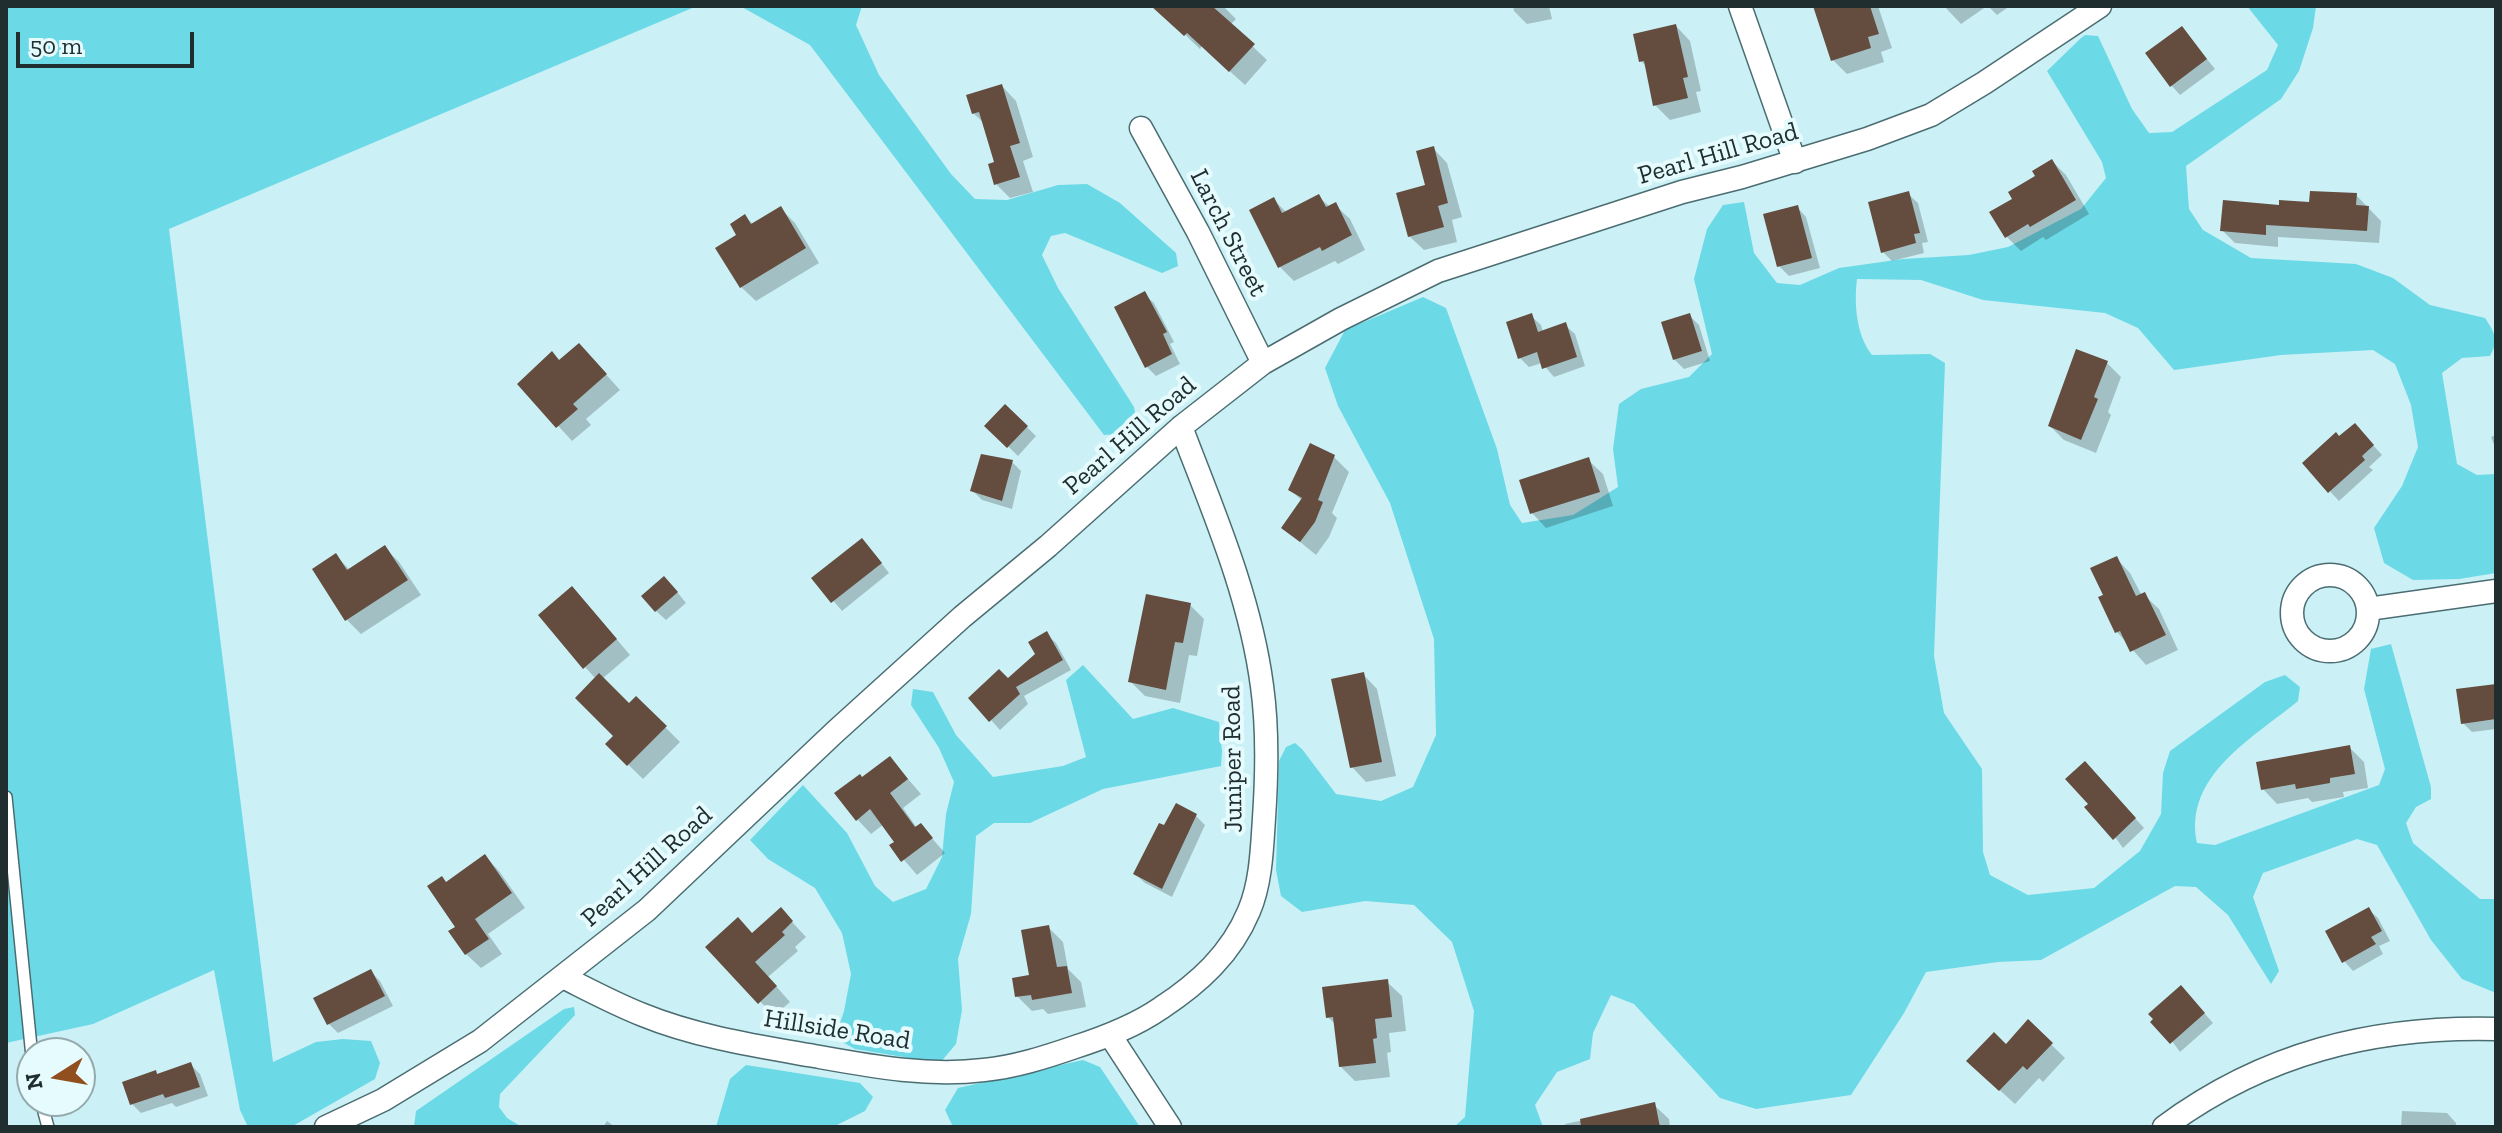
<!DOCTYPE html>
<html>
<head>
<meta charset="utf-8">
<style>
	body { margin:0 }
	#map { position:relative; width:2502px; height:1133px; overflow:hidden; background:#cbf1f6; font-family:"Zilla Slab",serif }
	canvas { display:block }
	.frame { position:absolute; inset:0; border:8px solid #202e30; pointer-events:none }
	.north { position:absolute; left:16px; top:1037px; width:80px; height:80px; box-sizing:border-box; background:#e5fbfe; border:2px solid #96a9ac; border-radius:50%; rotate:259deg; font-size:22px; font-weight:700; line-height:32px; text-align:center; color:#202e30 }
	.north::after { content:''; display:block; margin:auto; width:28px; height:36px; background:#914e1e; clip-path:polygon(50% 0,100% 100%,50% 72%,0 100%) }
	.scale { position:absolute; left:16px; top:32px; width:178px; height:36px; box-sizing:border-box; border:4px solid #202e30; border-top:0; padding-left:10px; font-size:24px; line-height:28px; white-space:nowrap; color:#202e30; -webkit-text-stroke:6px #e5fbfe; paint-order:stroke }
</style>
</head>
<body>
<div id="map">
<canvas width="2502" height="1133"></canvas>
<div class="frame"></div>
<div class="north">N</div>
<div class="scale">50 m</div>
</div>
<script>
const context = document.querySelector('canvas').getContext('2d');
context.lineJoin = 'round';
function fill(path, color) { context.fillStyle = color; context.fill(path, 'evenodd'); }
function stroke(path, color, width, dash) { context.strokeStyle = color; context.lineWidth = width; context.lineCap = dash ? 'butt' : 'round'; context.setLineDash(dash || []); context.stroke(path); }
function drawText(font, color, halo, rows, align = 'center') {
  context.font = font + ' "Zilla Slab",serif'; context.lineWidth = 8; context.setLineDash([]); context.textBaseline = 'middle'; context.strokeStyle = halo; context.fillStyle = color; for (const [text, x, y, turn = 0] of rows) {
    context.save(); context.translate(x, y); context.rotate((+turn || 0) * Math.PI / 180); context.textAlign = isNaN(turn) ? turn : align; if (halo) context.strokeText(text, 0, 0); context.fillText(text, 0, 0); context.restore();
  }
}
fill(new Path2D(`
	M6 6H697L169 229 273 1062 316 1042 343 1039 371 1041 380 1063 375 1079 291 1127H248L240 1110 214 970 93 1024 6 1043Z
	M740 6H862L856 25 879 75 951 174 975 199 1007 200 1058 185 1087 184 1120 203 1176 253 1178 266 1162 273 1065 233 1051 236 1042 255 1058 288 1134 407 1137 422 1132 433 1104 435 810 45Z
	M2247 6H2316L2313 28 2299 71 2281 99 2186 166 2189 209 2203 230 2251 258 2356 264 2393 278 2430 305 2485 318C2495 333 2499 340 2490 356L2462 358 2442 373 2457 464 2477 475 2496 474V573L2459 579 2413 580 2384 563 2374 528 2402 486 2418 447 2411 405 2395 364 2373 350 2281 355 2174 370 2138 328 2105 313 1983 300 1921 280 1857 279C1854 303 1856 335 1872 355L1930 354 1945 363 1934 656 1944 713 1982 769 1983 852 1990 875 2028 895 2094 888 2140 851 2161 814 2163 773 2170 751 2265 682 2285 675 2300 687 2298 701C2253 738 2183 776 2197 843L2215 845 2379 785 2385 769 2364 689 2371 649 2391 644 2431 787V799L2416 807 2406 823 2413 843 2480 899H2496V993L2462 979 2431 940 2377 845 2357 839 2263 873 2253 897 2279 971 2271 984 2228 915 2196 887 2175 886 2041 960 1998 962 1926 972 1904 1013 1851 1095 1756 1109 1720 1098 1634 1004 1611 995 1593 1033 1590 1059 1557 1072 1535 1105 1543 1127H1454L1465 1117 1474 1011 1452 942 1414 905 1365 901 1302 912 1281 896 1276 870 1279 761 1286 747 1295 743 1302 749 1336 794 1381 801 1413 787 1436 735 1434 639 1390 503 1338 406 1325 368 1345 330 1423 297 1446 308 1497 449 1510 505 1522 523 1573 515 1618 487 1613 449 1619 404 1641 389 1689 377 1712 354 1694 279 1707 229 1723 205 1744 202 1754 253 1777 283 1800 285 1839 268 1903 259 1969 255 2008 247 2081 209 2106 178 2102 162 2047 71 2081 38 2085 35 2098 36 2132 109 2149 133 2172 132 2267 70 2278 45Z
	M1083 665 1133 719 1173 708 1219 722 1222 751 1221 766 1103 789 1030 823H994L976 836 971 914 958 959 962 1010 956 1044 940 1063 855 1049 835 1038 844 1011 851 974 842 933 815 888 768 859 750 840 803 785 847 833 875 886 893 902 926 889 942 857 946 814 954 782 939 748 911 705 913 689 933 692 956 735 993 777 1063 766 1086 757 1066 680Z
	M574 1007 575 1015 500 1094 499 1107 507 1118 522 1127H414L416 1111 564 1009Z
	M1083 1060 1100 1067 1140 1127H953L945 1110 958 1088Z
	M746 1065 860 1083 873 1097 865 1111 833 1127H716L730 1079Z`), '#6cd9e7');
fill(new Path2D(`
	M1172 6H1223L1236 19 1230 25 1267 60 1245 85 1202 46 1200 49 1178 28Z
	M1513 6H1549L1552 19 1527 24 1514 11Z
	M1816 6H1878L1892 48 1881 52 1884 62 1847 74 1833 60Z
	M1944 6H1987L1961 24Z
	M1988 6H2010L1997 15Z
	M1676 26 1690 41 1701 91 1696 92 1701 112 1670 120 1655 105 1647 67 1641 61Z
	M2182 28 2215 69 2180 95 2171 85Z
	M1002 86 1016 101 1033 157 1023 161 1033 192 1010 198 996 184 997 163 985 124 973 113Z
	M1433 148 1447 163 1462 217 1452 220 1457 242 1424 250 1409 236 1427 187Z
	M2052 161 2066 175 2089 214 2046 240 2043 237 2021 251 2007 237 2015 199Z
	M1908 194 1918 203 1928 242 1922 243 1924 253 1892 261 1883 252Z
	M2356 195 2381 221 2379 243 2278 237V247L2235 243 2222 230 2311 204Z
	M1319 197 1330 207 1335 205 1350 219 1365 250 1338 264 1335 261 1294 281 1280 267 1274 200 1287 213Z
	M1797 207 1806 217 1820 268 1789 276 1779 266Z
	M781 209 795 223 819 263 756 301 741 287 739 235 745 217 754 225Z
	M1144 294 1154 303 1174 342 1170 344 1180 364 1156 376 1147 367Z
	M1531 316 1541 325 1543 332 1565 325 1575 334 1585 366 1554 377 1542 363 1529 367 1520 358Z
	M1690 316 1699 325 1710 361 1684 369 1674 359Z
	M593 360 620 390 586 419 591 425 572 441 520 384 560 362Z
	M2107 363 2121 377 2108 412 2111 415 2096 453 2064 440 2050 426Z
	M1005 406 1036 436 1018 456 987 426Z
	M2364 435 2382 455 2369 467 2373 470 2339 501 2304 464 2340 438Z
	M2496 435V450L2491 437Z
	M1311 445 1334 457 1349 472 1332 513 1337 518 1329 537 1316 555 1283 528 1302 501 1290 489Z
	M1588 460 1603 474 1613 506 1546 528 1532 513Z
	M1012 462 1021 471 1012 509 982 500 973 491Z
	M385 548 399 562 421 595 361 634 347 620 336 556 350 570Z
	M871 550 889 573 842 611 814 578Z
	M2116 558 2130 573 2142 596 2144 595 2159 609 2178 650 2146 665 2117 632 2106 596Z
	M674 588 686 603 666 620 656 611Z
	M586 603 630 655 602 679 629 706 637 699 680 742 643 779 607 744 616 736 596 679 585 667Z
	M1190 605 1204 619 1197 656 1189 655 1180 703 1145 696 1130 681Z
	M1046 634 1056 643 1071 670 1024 696 1028 704 1000 730 991 720 1008 681 1037 654Z
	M1363 674 1377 689 1396 776 1366 782 1352 767Z
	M2496 686V729L2472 732 2463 723Z
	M2349 747 2364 762 2368 788 2343 792 2344 797 2312 802 2308 798 2277 804 2263 789Z
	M890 758 921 794 903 808 917 828 921 826 945 853 917 875 892 846 897 842 884 824 871 834 857 819 863 779Z
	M2094 773 2144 828 2123 848 2091 804Z
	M1196 816 1205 825 1172 897 1145 883 1135 874Z
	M485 856 499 871 525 908 488 934 502 954 481 968 466 954 451 932 458 927 447 884Z
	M2368 909 2378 918 2390 941 2379 946 2383 954 2353 971 2344 961Z
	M781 910 806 937 795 947 798 951 768 977 790 1002 774 1016 708 947 753 935Z
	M1049 928 1063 942 1068 969 1081 982 1086 1007 1048 1014 1043 1009 1032 1011 1017 996 1031 977Z
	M371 972 380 981 393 1006 338 1033 328 1023Z
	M1387 982 1402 996 1406 1031 1389 1033 1391 1052 1387 1053 1390 1077 1355 1081 1341 1067 1336 1025 1328 1017Z
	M2190 997 2213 1023 2180 1052 2156 1019Z
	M2028 1022 2065 1058 2043 1082 2039 1078 2015 1104 1983 1075Z
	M191 1065 200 1074 208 1096 176 1107 172 1103 141 1113 132 1104 156 1072 159 1076Z
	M1654 1105 1669 1119 1670 1127H1566L1565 1124Z
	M2402 1111 2447 1113 2456 1123V1127H2401Z
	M607 1121 615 1127H603Z`), '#0003');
fill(new Path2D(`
	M1151 6H1212L1255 44 1229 72 1187 33 1184 36Z
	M1813 6H1870L1879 34 1868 37 1871 48 1831 61Z
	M1676 24 1688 77 1683 78 1688 98 1653 106 1644 61 1639 62 1633 34Z
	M2182 26 2207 59 2170 87 2145 53Z
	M1002 84 1020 143 1010 146 1020 177 994 185 988 164 994 162 979 112 972 114 966 95Z
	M1434 146 1448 203 1438 206 1444 227 1408 237 1396 193 1425 185 1416 151Z
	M2052 159 2076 200 2030 227 2028 224 2005 238 1989 212 2012 199 2008 192 2035 176 2032 171Z
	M1909 191 1920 233 1914 234 1916 243 1881 253 1868 202Z
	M2310 191 2357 193 2356 205 2369 206 2367 231 2266 225V235L2220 231 2223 200 2279 205V200L2309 202Z
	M1319 194 1326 207 1336 202 1352 235 1322 251 1320 247 1278 268 1249 210 1274 197 1282 213Z
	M1798 205 1812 258 1777 267 1763 214Z
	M781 206 806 248 740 288 715 248 736 235 730 224 745 214 751 224Z
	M1145 291 1167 332 1163 334 1172 354 1145 368 1114 307Z
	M1532 313 1538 332 1566 322 1577 357 1542 369 1537 352 1518 359 1506 322Z
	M1690 313 1702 351 1673 360 1661 322Z
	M579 343 607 374 573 404 578 409 556 428 517 384 552 351 559 360Z
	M2076 349 2108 361 2094 397 2098 399 2081 440 2048 426Z
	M1005 404 1028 426 1007 448 984 426Z
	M2355 423 2374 445 2362 456 2365 460 2328 493 2302 463 2336 432 2339 436Z
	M1310 443 1335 455 1318 500 1323 502 1315 522 1300 542 1281 528 1302 498 1288 490Z
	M981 454 1013 460 1002 501 970 491Z
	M1589 457 1600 492 1530 514 1519 480Z
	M862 538 882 563 831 603 811 578Z
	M385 545 408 580 345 621 312 569 336 553 347 570Z
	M2117 556 2136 596 2145 592 2166 635 2130 652 2120 631 2115 633 2098 597 2103 595 2090 568Z
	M664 576 678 592 655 612 641 596Z
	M572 586 617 639 583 669 538 615Z
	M1146 594 1191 603 1183 643 1175 642 1166 690 1128 682Z
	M1047 631 1063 660 1016 687 1020 694 989 722 968 698 999 669 1008 678 1035 654 1028 642Z
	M1364 672 1382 762 1350 768 1331 679Z
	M599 673 629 703 636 696 667 726 627 766 605 744 613 736 575 698Z
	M2496 684V719L2461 724 2456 689Z
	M2350 745 2355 774 2330 778V783L2296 789 2295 784 2261 790 2256 762Z
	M890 756 908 779 890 793 915 827 921 823 933 838 901 862 889 845 894 842 870 809 856 821 834 793 860 774 862 777Z
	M2085 761 2136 818 2113 840 2084 807 2088 804 2065 779Z
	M1176 803 1197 814 1162 889 1133 874 1159 823 1164 825Z
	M485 854 512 893 475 919 489 939 465 955 448 931 455 927 427 886 442 876 446 882Z
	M781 907 793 921 782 932 785 935 755 962 777 986 758 1004 705 947 738 917 752 933Z
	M2369 907 2382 931 2371 937 2376 944 2342 963 2325 931Z
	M1049 925 1057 967 1067 966 1072 993 1032 1000 1031 995 1015 997 1012 978 1029 975 1021 930Z
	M371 969 385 996 327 1025 313 998Z
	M1388 979 1392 1017 1375 1019 1377 1038 1373 1039 1376 1063 1339 1067 1333 1017 1326 1018 1322 987Z
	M2181 985 2205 1013 2170 1044 2150 1022 2153 1019 2148 1014Z
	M2028 1019 2053 1043 2027 1070 2023 1066 1999 1091 1966 1061 1994 1032 2006 1044Z
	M191 1062 200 1087 165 1098 163 1094 130 1105 122 1082 156 1070 157 1074Z
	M1655 1102 1660 1127H1581L1580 1119Z`), '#644c3e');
const service = new Path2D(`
	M6 797 32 1057
	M41 1101 48 1127`);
const minor = new Path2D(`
	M1740 6 1795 162
	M1141 128 1198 232 1263 363
	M2292 613a38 38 0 1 1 76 0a38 38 0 1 1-76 0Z
	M2368 609 2496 591
	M563 977C589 990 615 1004 643 1015 697 1037 757 1046 814 1056 870 1066 927 1077 984 1070 1015 1067 1046 1057 1075 1047 1106 1037 1135 1026 1161 1008 1199 983 1231 954 1249 911 1261 883 1262 849 1264 818 1267 774 1268 729 1262 686 1250 595 1213 511 1181 427
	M1110 1035 1170 1127
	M326 1127 383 1100 480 1041 647 910 835 732 962 617 1048 546 1181 427 1263 363 1341 319 1438 271 1682 192 1742 177 1867 139 1931 115 1984 83 2100 6
	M2164 1127C2264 1053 2373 1026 2496 1029`);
stroke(service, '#4b6d72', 14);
stroke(minor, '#4b6d72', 25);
stroke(service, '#fff', 11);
stroke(minor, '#fff', 22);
drawText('26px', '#202e30', '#e5fbfe', [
	["Pearl Hill Road",1718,154,-16],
	["Larch Street",1228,233,63],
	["Pearl Hill Road",1130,436,-41],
	["Juniper Road",1233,759,-91],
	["Pearl Hill Road",647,867,-42],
	["Hillside Road",837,1030,9]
]);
</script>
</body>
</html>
